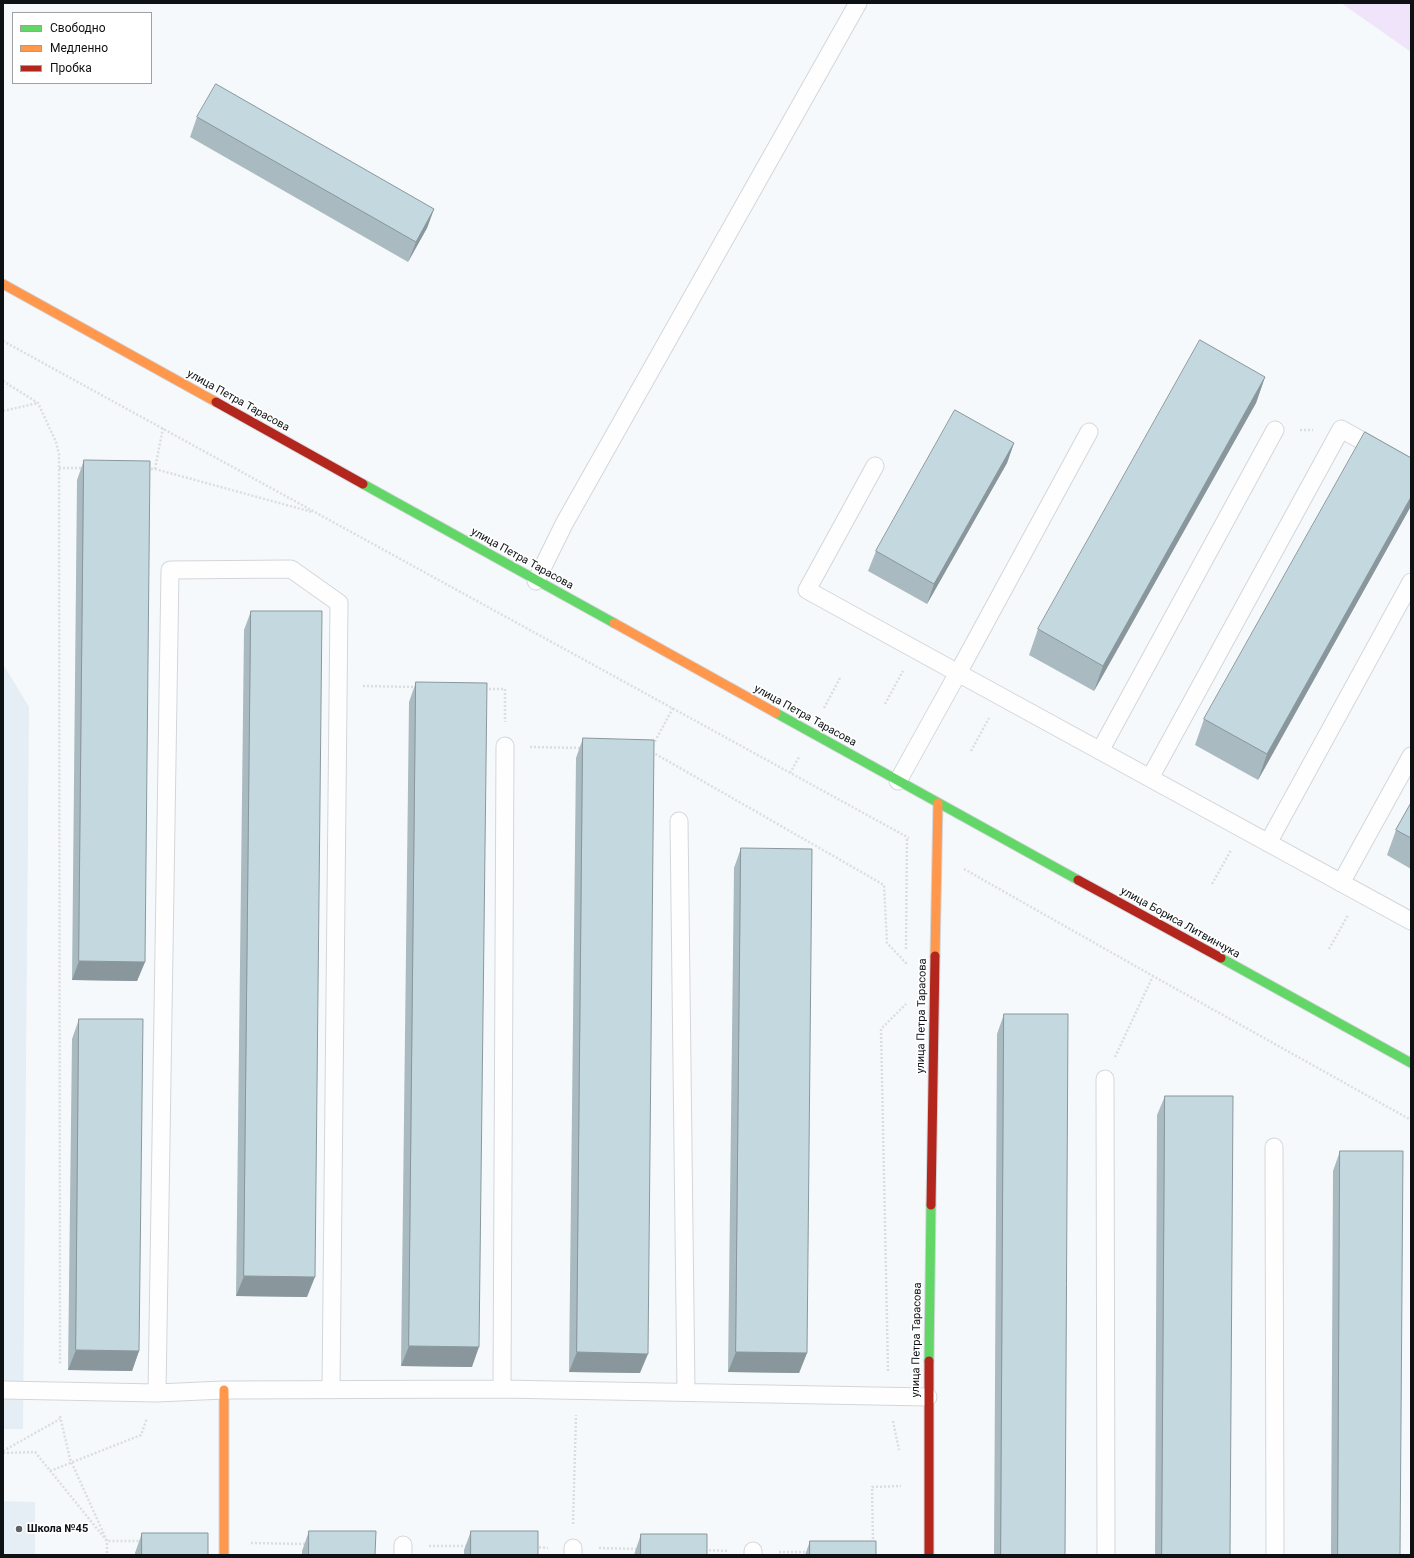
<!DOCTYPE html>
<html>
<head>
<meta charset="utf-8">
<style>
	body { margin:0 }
	#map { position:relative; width:1414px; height:1558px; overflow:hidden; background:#f6f9fc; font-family:Roboto,sans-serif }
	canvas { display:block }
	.frame { position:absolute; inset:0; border:4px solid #0e1114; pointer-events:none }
	.legend { position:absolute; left:12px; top:12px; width:140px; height:72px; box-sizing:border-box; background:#fff; border:1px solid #9fa0a1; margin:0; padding:5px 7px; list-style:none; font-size:12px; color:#0e1114 }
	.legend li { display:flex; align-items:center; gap:8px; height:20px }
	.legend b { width:20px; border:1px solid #9fa0a1 }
</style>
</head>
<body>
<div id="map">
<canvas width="1414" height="1558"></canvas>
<div class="frame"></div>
<ul class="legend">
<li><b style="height:5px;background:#63d668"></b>Свободно</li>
<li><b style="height:5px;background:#ff974d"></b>Медленно</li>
<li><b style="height:5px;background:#b3261e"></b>Пробка</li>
</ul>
</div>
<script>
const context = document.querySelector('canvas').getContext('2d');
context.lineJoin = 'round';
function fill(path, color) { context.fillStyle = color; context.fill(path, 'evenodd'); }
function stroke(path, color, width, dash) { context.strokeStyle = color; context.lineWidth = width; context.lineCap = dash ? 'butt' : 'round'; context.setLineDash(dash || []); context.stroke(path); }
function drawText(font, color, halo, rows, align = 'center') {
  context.font = font + ' Roboto,sans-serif'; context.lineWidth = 3.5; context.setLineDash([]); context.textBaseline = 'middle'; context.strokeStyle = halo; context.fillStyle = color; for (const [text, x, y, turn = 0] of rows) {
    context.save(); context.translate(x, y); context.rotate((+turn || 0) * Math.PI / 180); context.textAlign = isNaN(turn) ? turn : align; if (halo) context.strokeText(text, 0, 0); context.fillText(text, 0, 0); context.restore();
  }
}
fill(new Path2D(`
	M3 664 29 707 23 1429H3Z
	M3 1501 35 1502V1555H3Z`), '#e5edf5');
fill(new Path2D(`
	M1341 3H1411V52Z`), '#efe4fa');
const lane = new Path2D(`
	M875 466 807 590 958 673 1089 432
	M536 581 564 524 858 3
	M1100 751 1275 430
	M1150 778 1341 429 1411 468
	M898 781 958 673 1411 921
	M679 821 686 1392
	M1268 843 1411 582
	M1341 883 1411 756
	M1105 1079 1106 1555
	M1274 1147 1275 1555
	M502 1389 505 746
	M3 1390 157 1393 224 1390 502 1389 928 1397
	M157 1393 170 570 291 569 339 603 331 1390
	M403 1555V1545
	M573 1555V1548
	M753 1555V1551`);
const fast = new Path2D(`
	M363 484 614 623
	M776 713 1078 880
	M1221 958 1411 1063
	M929 1361 931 1205`);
const slow = new Path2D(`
	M3 284 216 402
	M614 623 776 713
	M935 956 938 803
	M224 1390V1555`);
const jam = new Path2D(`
	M216 402 363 484
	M1078 880 1221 958
	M931 1205 935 956
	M929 1361V1555`);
stroke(lane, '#d3d6d9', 19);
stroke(fast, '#d3d6d9', 11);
stroke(slow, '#d3d6d9', 11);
stroke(jam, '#d3d6d9', 11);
stroke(new Path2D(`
	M3 341 909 838
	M3 381 38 403 56 442 59 454 60 1365
	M3 411 38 403
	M1300 430H1313
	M59 468H84
	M147 469H155L312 512
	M155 469 163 428
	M363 686 416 687
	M485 689H505V722
	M885 704 903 671
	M824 708 840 678
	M653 745 673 708
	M530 747 583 748
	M971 751 989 718
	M652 752 884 885 887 943 906 963V965
	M790 773 799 757
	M964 869 1153 976 1411 1120
	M1212 884 1231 850
	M906 949 907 837
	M1329 949 1348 915
	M1115 1057 1153 976
	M888 1371 881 1029 906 1004
	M60 1416 70 1459 107 1541V1555
	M893 1421 899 1450
	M3 1451 60 1419
	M3 1453 35 1452 107 1541H142
	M50 1471 141 1435 147 1418
	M573 1524 576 1415
	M251 1543 308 1544
	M873 1543 872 1487 901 1486
	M429 1546H468
	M535 1547 548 1548
	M599 1548 638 1549
	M705 1550 728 1551
	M779 1552H810`), '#dcddde', 2.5, [2, 2]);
stroke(lane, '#fefeff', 17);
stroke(fast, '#63d668', 9);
stroke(slow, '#ff974d', 9);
stroke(jam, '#b3261e', 9);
fill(new Path2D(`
	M197 117 434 209 427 228 408 262 190 137Z
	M1265 377 1256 403 1094 691 1029 655 1038 629Z
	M1014 443 1007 463 927 604 868 571 876 551Z
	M1411 458V506L1258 780 1195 745 1204 719Z
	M84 460 145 962 137 981 72 980 77 480Z
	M251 611 307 1297 236 1296 244 630Z
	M416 682 472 1367 401 1366 409 702Z
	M583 738 640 1373 569 1372 576 758Z
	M1411 803V869L1387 855 1396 830Z
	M741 848 807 1353 799 1373 728 1372 734 868Z
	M1004 1014 1065 1555H994L997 1034Z
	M79 1019 139 1351 132 1371 68 1370 72 1039Z
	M1165 1096 1230 1555H1155L1157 1115Z
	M1340 1151 1400 1555H1331L1333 1171Z
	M309 1531 375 1555H302V1551Z
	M471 1531 538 1555H464V1550Z
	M142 1533 208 1555H135V1553Z
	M641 1534 707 1555H634Z
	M810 1541 876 1555H805Z`), '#a9bac0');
fill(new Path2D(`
	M434 209 427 228 408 262 416 242Z
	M1265 377 1256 403 1094 691 1103 666Z
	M1014 443 1007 463 927 604 934 584Z
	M1411 497V506L1258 780 1267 754Z
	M79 961 145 962 137 981 72 980Z
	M244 1276 315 1277 307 1297 236 1296Z
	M409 1346 479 1347 472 1367 401 1366Z
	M76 1350 139 1351 132 1371 68 1370Z
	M577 1352 648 1354 640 1373 569 1372Z
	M736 1352 807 1353 799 1373 728 1372Z`), '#89979c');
const building = new Path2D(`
	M216 84 434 209 416 242 197 117Z
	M1200 340 1265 377 1103 666 1038 629Z
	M955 410 1014 443 934 584 876 551Z
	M1365 432 1411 458V497L1267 754 1204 719Z
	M84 460 150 461 145 962 79 961Z
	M251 611H322L315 1277 244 1276Z
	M416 682 487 683 479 1347 409 1346Z
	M583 738 654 740 648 1354 577 1352Z
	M1411 803V838L1396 830Z
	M741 848 812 849 807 1353 736 1352Z
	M1004 1014H1068L1065 1555H1001Z
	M79 1019H143L139 1351 76 1350Z
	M1165 1096H1233L1230 1555H1162Z
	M1340 1151H1403L1400 1555H1338Z
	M309 1531H376L375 1555H309Z
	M471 1531H538V1555H471Z
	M142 1533H208V1555H142Z
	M641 1534H707V1555H641Z
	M810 1541H876V1555H810Z`);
fill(building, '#c4d8df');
stroke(building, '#89979c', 1);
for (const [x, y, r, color] of [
	[19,1529,4,"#5f6265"]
]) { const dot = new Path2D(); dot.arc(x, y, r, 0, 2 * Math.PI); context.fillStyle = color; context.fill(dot); stroke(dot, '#fff', 1.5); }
drawText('11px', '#0e1114', '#fff', [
	["улица Петра Тарасова",238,401,29],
	["улица Петра Тарасова",522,559,29],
	["улица Петра Тарасова",805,716,29],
	["улица Бориса Литвинчука",1180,923,29],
	["улица Петра Тарасова",922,1016,-89],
	["улица Петра Тарасова",917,1340,-89]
]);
drawText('bold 11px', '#0e1114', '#fff', [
	["Школа №45",27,1529]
], 'left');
</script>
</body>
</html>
